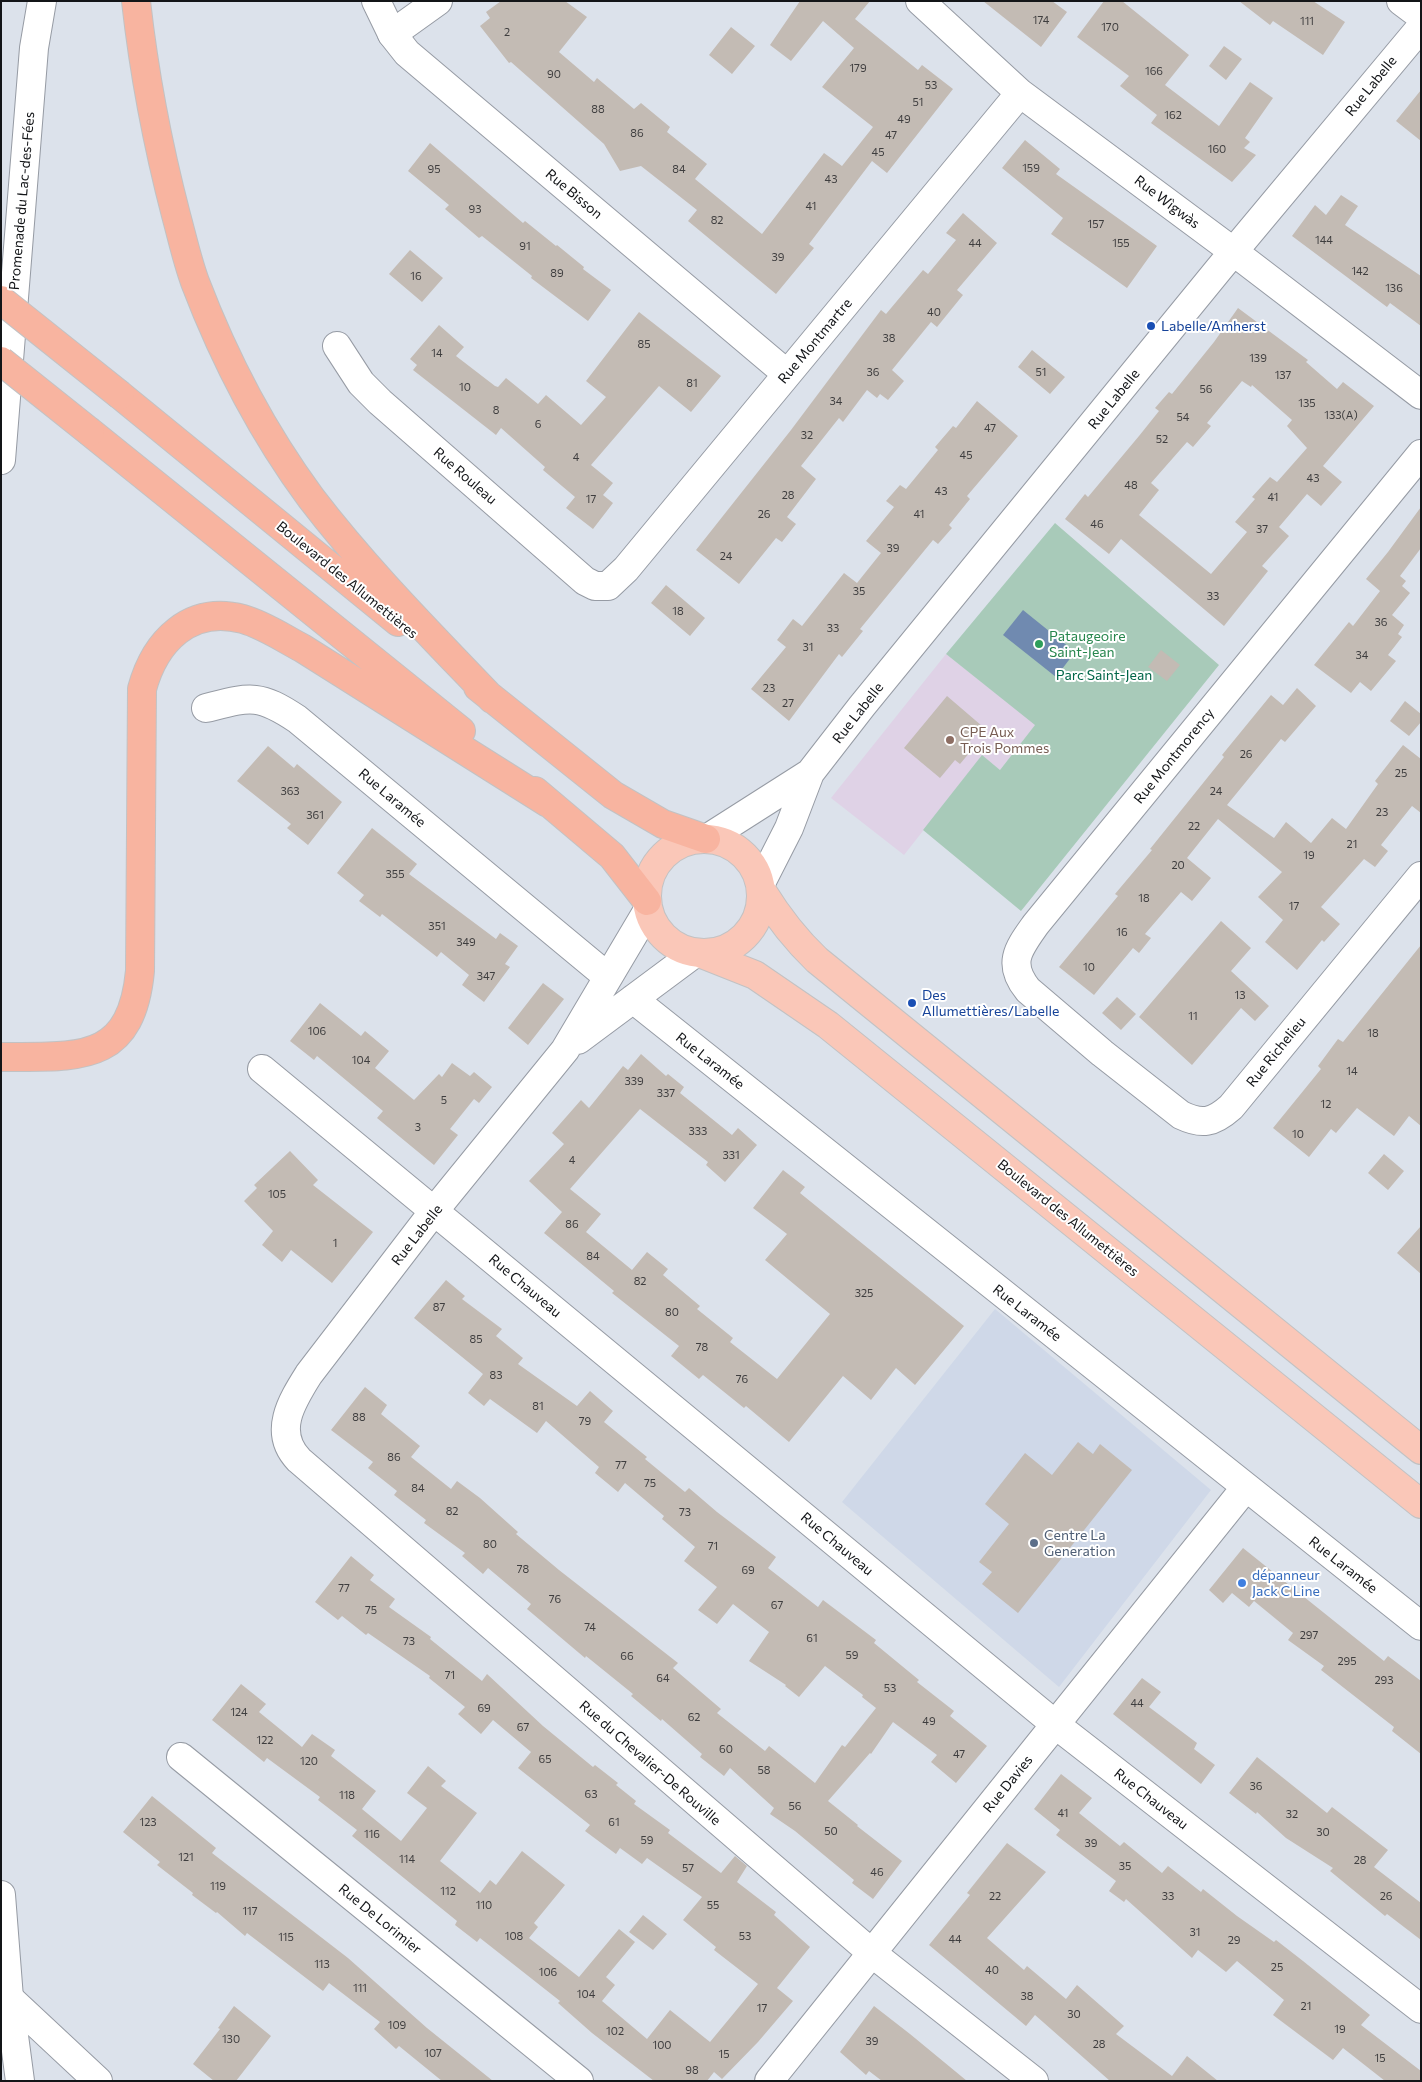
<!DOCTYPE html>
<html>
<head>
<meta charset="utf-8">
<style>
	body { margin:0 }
	#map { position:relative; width:1422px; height:2082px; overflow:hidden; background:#dce2eb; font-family:Commissioner,sans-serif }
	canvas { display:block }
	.frame { position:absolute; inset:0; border:2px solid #131518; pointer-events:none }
</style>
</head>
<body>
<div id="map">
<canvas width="1422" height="2082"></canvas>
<div class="frame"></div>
</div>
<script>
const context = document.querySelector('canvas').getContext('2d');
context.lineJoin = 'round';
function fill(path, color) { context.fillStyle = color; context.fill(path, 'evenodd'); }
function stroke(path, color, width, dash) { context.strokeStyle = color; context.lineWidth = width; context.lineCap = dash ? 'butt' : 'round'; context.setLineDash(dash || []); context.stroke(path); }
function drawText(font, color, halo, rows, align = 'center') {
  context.font = font + ' Commissioner,sans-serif'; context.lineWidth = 4; context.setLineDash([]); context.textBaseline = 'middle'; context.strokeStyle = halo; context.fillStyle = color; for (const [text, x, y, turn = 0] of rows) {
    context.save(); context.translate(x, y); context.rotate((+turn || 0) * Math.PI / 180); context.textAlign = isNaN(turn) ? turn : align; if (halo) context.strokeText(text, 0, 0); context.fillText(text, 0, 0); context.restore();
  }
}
fill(new Path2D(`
	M995 1309 1211 1490 1059 1687 842 1502Z`), '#cfd8e8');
fill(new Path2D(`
	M946 654 1036 724 1000 770 982 756 904 855 831 798Z`), '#dfd2e6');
fill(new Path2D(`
	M1055 523 1219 665 1021 911 923 830 982 755 1000 770 1035 725 946 654Z`), '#a8cab9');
fill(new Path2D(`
	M1023 610 1075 652 1056 677 1003 635Z`), '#708ab0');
fill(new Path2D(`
	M501 1H565L587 17 559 52 594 82 597 78 634 109 641 103 670 127 667 132 707 164 695 179 762 234 824 153 842 166 873 127 822 87 854 48 823 21 791 61 770 45 800 1H870L855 19 918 70 922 65 953 89 887 173 872 161 809 244 814 248 776 294 688 221 697 210 641 166 620 171 604 144 511 62 509 63 480 26 490 18 486 12Z
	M983 1H1052L1067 12 1041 47Z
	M1104 1H1122L1189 55 1165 85 1219 126 1250 82 1273 98 1245 138 1250 142 1244 148 1256 155 1232 182 1151 123 1157 115 1120 86 1129 76 1077 37Z
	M1239 1H1313L1345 22 1323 55 1273 21 1270 25Z
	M731 27 755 46 732 74 709 55Z
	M1224 46 1242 59 1226 80 1209 66Z
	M1421 90V141L1396 121Z
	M1025 140 1060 169 1056 174 1157 246 1127 288 1051 234 1063 218 1002 168Z
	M430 143 523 223 525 221 556 246 557 245 584 267 583 269 611 290 588 321 531 278 532 276 482 236 479 238 445 209 449 205 408 171Z
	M1341 195 1358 206 1345 225 1421 276V326L1390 303 1387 307 1292 236 1315 205 1326 215Z
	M963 213 997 243 957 290 963 295 937 327 931 322 892 370 904 381 888 400 880 394 877 398 867 390 843 422 839 418 801 466 816 479 787 517 796 524 782 542 776 538 739 584 696 550 791 430 881 310 886 314 923 270 928 274 956 240 946 233Z
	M410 250 443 278 422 302 389 274Z
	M1238 308 1308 360 1306 362 1337 389 1343 382 1374 406 1323 466 1342 482 1321 506 1307 494 1279 527 1289 536 1262 566 1268 571 1224 626 1121 539 1109 554 1065 519 1085 494 1088 497 1139 436 1159 411 1155 408 1169 392 1172 394 1214 342ZM1242 381 1251 387 1252 385 1292 420 1287 426 1307 448 1277 482 1270 477 1252 497 1255 499 1235 522 1247 532 1211 574 1139 515 1159 490 1151 483 1187 442 1193 447 1211 426 1207 423Z
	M639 312 721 376 691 412 659 386 591 465 613 483 603 495 613 503 593 529 566 508 575 497 543 470 545 467 501 428 496 435 413 370 417 365 410 359 439 325 464 347 456 356 495 386 498 387 506 378 538 404 546 395 581 425 606 397 586 381Z
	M1032 350 1065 377 1050 394 1018 367Z
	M977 401 1018 436 967 496 970 499 949 525 952 528 938 544 933 540 860 629 863 631 842 657 839 654 789 721 751 689 786 647 777 640 793 619 802 626 844 573 857 583 881 553 866 541 894 507 886 501 900 485 906 489 938 450 935 447 953 426 956 428Z
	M1421 507V548L1400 576 1406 581 1402 586 1410 593 1392 615 1404 625 1398 634 1402 637 1388 655 1396 661 1371 691 1360 682 1351 693 1314 665 1349 622 1353 626 1380 591 1366 579 1388 552Z
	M666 585 705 618 690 636 651 603Z
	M1161 650 1180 665 1167 681 1148 667Z
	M1297 688 1316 706 1285 742 1281 739 1227 805 1274 838 1286 822 1311 843 1332 818 1346 829 1378 784 1375 781 1403 745 1421 759V813L1412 806 1381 845 1388 851 1375 867 1364 859 1321 907 1340 924 1324 942 1322 940 1297 970 1265 942 1283 920 1258 897 1282 872 1218 819 1187 858 1211 878 1192 901 1181 892 1145 934 1151 938 1139 953 1133 948 1094 995 1059 967 1118 896 1115 894 1152 850 1150 849 1224 757 1222 755 1271 695 1283 705Z
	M947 696 982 726 969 742 975 746 960 764 955 760 940 778 904 748Z
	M1405 701 1421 714V722L1409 736 1390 721Z
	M268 746 294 768 297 764 342 802 308 845 287 828 291 824 237 781Z
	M372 828 417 864 409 874 496 939 500 933 518 946 505 964 510 967 484 1002 462 985 469 975 441 952 437 957 382 914 380 917 359 901 364 895 337 873Z
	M1221 921 1251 948 1231 971 1269 1006 1255 1021 1241 1008 1192 1065 1139 1017Z
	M1421 945V1126L1409 1116 1394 1136 1357 1108 1336 1133 1331 1129 1309 1157 1273 1128 1321 1069 1318 1066 1338 1039 1343 1042Z
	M543 983 564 999 528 1045 508 1028Z
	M1117 997 1136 1014 1121 1030 1102 1013Z
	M320 1003 361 1036 365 1031 389 1051 375 1068 414 1100 439 1074 442 1077 452 1063 470 1076 474 1072 492 1087 479 1103 474 1099 450 1129 458 1135 434 1165 377 1118 383 1111 317 1056 314 1060 290 1041Z
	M641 1054 666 1076 668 1074 684 1087 680 1093 732 1135 738 1128 757 1145 725 1182 706 1165 708 1162 640 1109 570 1189 601 1214 586 1232 632 1270 647 1252 668 1269 663 1275 700 1306 697 1309 733 1338 730 1342 777 1379 830 1314 765 1260 787 1234 753 1208 783 1170 805 1187 800 1193 964 1326 915 1385 896 1368 871 1400 843 1376 789 1442 746 1406 744 1408 703 1375 699 1379 671 1356 679 1346 612 1293 614 1291 544 1233 562 1212 529 1181 564 1144 552 1133 581 1100 589 1108 623 1066 628 1070Z
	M290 1151 318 1180 313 1185 373 1232 332 1283 291 1250 282 1262 262 1245 273 1231 244 1201 257 1188 254 1185Z
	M1384 1154 1404 1171 1388 1190 1368 1173Z
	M1421 1226V1274L1397 1253Z
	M446 1280 465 1296 462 1299 502 1329 496 1336 523 1358 518 1364 577 1406 590 1391 613 1411 604 1422 647 1457 645 1459 685 1492 689 1488 717 1512 776 1557 768 1568 818 1607 823 1600 876 1640 874 1643 919 1680 917 1682 954 1711 950 1716 987 1746 956 1783 931 1762 937 1755 893 1722 871 1754 870 1753 828 1801 858 1825 857 1826 902 1861 873 1899 852 1883 854 1880 795 1831 770 1814 774 1808 730 1768 724 1776 700 1757 702 1754 662 1719 661 1721 631 1696 633 1694 586 1656 585 1658 527 1609 531 1604 488 1568 483 1574 462 1556 465 1553 424 1523 426 1520 394 1495 397 1491 368 1468 373 1462 331 1430 365 1387 387 1405 381 1414 420 1446 411 1457 451 1489 457 1481 480 1498 518 1532 516 1534 559 1570 678 1663 673 1668 721 1709 717 1713 765 1751 769 1746 815 1783 842 1745 845 1747 876 1708 862 1697 863 1695 825 1666 799 1697 785 1686 786 1685 749 1661 769 1632 733 1604 717 1624 698 1610 717 1587 684 1561 695 1547 662 1519 664 1516 625 1483 618 1492 595 1473 599 1467 546 1421 537 1433 490 1399 484 1406 468 1393 483 1374 414 1318Z
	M1078 1442 1093 1454 1100 1444 1132 1470 1018 1613 982 1584 992 1572 979 1562 1009 1524 985 1504 1025 1453 1052 1475Z
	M1243 1548 1384 1661 1388 1656 1421 1681V1754L1392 1731 1394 1727 1321 1670 1324 1666 1288 1640 1293 1633 1254 1601 1249 1607 1232 1593 1223 1603 1209 1590Z
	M351 1556 374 1575 370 1580 395 1599 389 1607 431 1637 430 1639 482 1681 487 1674 543 1726 593 1767 595 1765 618 1783 616 1785 636 1801 634 1804 670 1830 668 1833 721 1873 735 1856 747 1866 737 1882 776 1912 774 1915 810 1947 777 1988 793 2001 758 2042 722 2079 714 2072 707 2081H654L592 2033 558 2003 560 2001 480 1938 477 1942 455 1925 457 1921 352 1836 357 1830 318 1800 320 1797 267 1758 264 1762 212 1720 241 1684 266 1704 259 1712 302 1747 312 1734 335 1750 331 1756 376 1791 362 1809 401 1841 427 1808 407 1793 428 1766 446 1781 441 1786 477 1813 440 1861 480 1893 490 1880 496 1885 522 1851 565 1885 534 1923 538 1927 529 1938 579 1977 619 1929 635 1942 606 1977 615 1985 602 2001 647 2039 670 2010 710 2042 758 1984 714 1950 716 1947 683 1920 702 1897 647 1858 642 1864 620 1848 616 1854 585 1831 590 1825 518 1768 531 1752 493 1720 481 1734 458 1714 465 1707 429 1678 430 1676 368 1633 366 1635 342 1616 338 1620 315 1602Z
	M1142 1678 1161 1692 1149 1707 1197 1743 1194 1749 1215 1765 1201 1784 1113 1714Z
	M1257 1757 1327 1813 1332 1807 1388 1850 1374 1867 1421 1903V1940L1387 1914 1385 1916 1330 1871 1333 1868 1286 1838 1257 1812 1256 1814 1229 1793Z
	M1061 1774 1092 1798 1079 1813 1120 1846 1124 1842 1162 1873 1168 1866 1201 1892 1203 1889 1237 1916 1274 1942 1276 1940 1303 1961 1370 2015 1361 2025 1421 2071V2081H1385L1343 2048 1333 2060 1273 2015 1284 2000 1237 1961 1226 1972 1198 1950 1192 1958 1126 1899 1124 1902 1109 1891 1116 1881 1056 1835 1060 1830 1034 1809Z
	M152 1796 216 1848 212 1853 348 1958 427 2028 493 2081H442L399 2046 396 2049 374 2029 380 2022 329 1983 323 1991 247 1933 245 1936 217 1912 216 1913 192 1895 193 1893 157 1865 160 1862 123 1832Z
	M1007 1843 1046 1872 987 1938 1024 1970 1027 1966 1066 1999 1077 1985 1124 2026 1116 2034 1172 2076 1187 2056 1218 2081H1110L1035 2015 1026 2026 929 1945 970 1895 967 1893Z
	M643 1915 667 1934 653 1950 629 1932Z
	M234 2006 271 2036 236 2081H214L193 2064 220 2029 218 2028Z
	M874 2006 910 2034 967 2081H882L869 2071 866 2075 840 2052Z`), '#c3bbb4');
const minor = new Path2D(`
	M376 1 392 34 407 53 787 374
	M920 1 1020 93 1234 252 1421 395
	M1401 1 1421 16
	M337 346 361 383 380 402 585 581 595 586H608L626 569 1020 93
	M1421 454 1036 924C1019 948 1006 963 1028 990L1102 1053 1181 1115C1202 1125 1213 1123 1231 1107L1421 876
	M206 708C250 697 258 693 297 719L608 977
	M708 838 810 773
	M761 883 789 828 810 773 862 706 1219 269 1421 27
	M648 910 565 1050 434 1211 309 1374C292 1401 272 1432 299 1460L873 1954 1034 2081
	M633 999 1421 1626
	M578 1040 695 953
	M262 1069 1056 1725 1421 2009
	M181 1757 579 2081
	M9 1998 98 2081
	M769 2081 1246 1487`);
const tertiary = new Path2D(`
	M392 34 438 1
	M1 460 34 48 42 1
	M1 1895 9 1998 20 2081`);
const primary = new Path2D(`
	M647 896a57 57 0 1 1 114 0a57 57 0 1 1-114 0Z
	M762 891C778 917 795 939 817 960L1421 1450
	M702 954 755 975 828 1025 1421 1504`);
const trunk = new Path2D(`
	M136 1C144 73 158 146 176 215 182 237 187 260 195 282 224 358 263 433 311 498 366 570 430 634 492 699
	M120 395 398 622
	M90 432 461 731
	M478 687 613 795 663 824 706 839
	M535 791 612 856 647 901
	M1 1057C77 1056 131 1065 140 971L142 689C155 641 190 605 243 619 264 625 283 638 302 648L548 803`);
stroke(minor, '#969ba4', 30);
stroke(tertiary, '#969ba4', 30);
stroke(primary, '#c2c2c3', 30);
stroke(trunk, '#c2c2c3', 30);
stroke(minor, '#fff', 28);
stroke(tertiary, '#fff', 28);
stroke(primary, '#fac7b8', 28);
stroke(trunk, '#f8b4a0', 28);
const trunkBridge = new Path2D(`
	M1 300 120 395
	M1 361 90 432`);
stroke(trunkBridge, '#c2c2c3', 30, []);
stroke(trunkBridge, '#f8b4a0', 28);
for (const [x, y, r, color] of [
	[1151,326,5,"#1a4fb4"],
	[1039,644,5,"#2e9e5b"],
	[950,740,5,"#8d6e63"],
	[912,1003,5,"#1a4fb4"],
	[1034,1543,5,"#5c6f8a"],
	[1242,1583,5,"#3f7fe0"]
]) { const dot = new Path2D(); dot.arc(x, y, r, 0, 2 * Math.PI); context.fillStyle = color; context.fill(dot); stroke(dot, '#fff', 2); }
drawText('11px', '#3f3e3f', null, [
	["174",1041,20],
	["111",1307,21],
	["170",1110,27],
	["2",507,32],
	["179",858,68],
	["166",1154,71],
	["90",554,74],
	["53",931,85],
	["51",918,102],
	["88",598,109],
	["162",1173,115],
	["49",904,119],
	["86",637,133],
	["47",891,135],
	["160",1217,149],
	["45",878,152],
	["159",1031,168],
	["95",434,169],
	["84",679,169],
	["43",831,179],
	["41",811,206],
	["93",475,209],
	["82",717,220],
	["157",1096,224],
	["144",1324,240],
	["44",975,243],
	["155",1121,243],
	["91",525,246],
	["39",778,257],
	["142",1360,271],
	["89",557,273],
	["16",416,276],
	["136",1394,288],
	["40",934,312],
	["38",889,338],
	["85",644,344],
	["14",437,353],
	["139",1258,358],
	["36",873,372],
	["51",1041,372],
	["137",1283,375],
	["81",692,383],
	["10",465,387],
	["56",1206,389],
	["34",836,401],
	["135",1307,403],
	["8",496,410],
	["133(A)",1341,415],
	["54",1183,417],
	["6",538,424],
	["47",990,428],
	["32",807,435],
	["52",1162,439],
	["45",966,455],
	["4",576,457],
	["43",1313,478],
	["48",1131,485],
	["43",941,491],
	["28",788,495],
	["41",1273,497],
	["17",591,499],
	["26",764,514],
	["41",919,514],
	["46",1097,524],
	["37",1262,529],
	["39",893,548],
	["24",726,556],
	["35",859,591],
	["33",1213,596],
	["18",678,611],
	["36",1381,622],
	["33",833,628],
	["31",808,647],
	["34",1362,655],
	["23",769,688],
	["27",788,703],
	["26",1246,754],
	["25",1401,773],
	["363",290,791],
	["24",1216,791],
	["23",1382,812],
	["361",315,815],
	["22",1194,826],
	["21",1352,844],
	["19",1309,855],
	["20",1178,865],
	["355",395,874],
	["18",1144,898],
	["17",1294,906],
	["351",437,926],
	["16",1122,932],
	["349",466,942],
	["10",1089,967],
	["347",486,976],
	["13",1240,995],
	["11",1193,1016],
	["106",317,1031],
	["18",1373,1033],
	["104",361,1060],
	["14",1352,1071],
	["339",634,1081],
	["337",666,1093],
	["5",444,1100],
	["12",1326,1104],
	["3",418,1127],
	["333",698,1131],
	["10",1298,1134],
	["331",731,1155],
	["4",572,1160],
	["105",277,1194],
	["86",572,1224],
	["1",335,1243],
	["84",593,1256],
	["82",640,1281],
	["325",864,1293],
	["87",439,1307],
	["80",672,1312],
	["85",476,1339],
	["78",702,1347],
	["83",496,1375],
	["76",742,1379],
	["81",538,1406],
	["88",359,1417],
	["79",585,1421],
	["86",394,1457],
	["77",621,1465],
	["75",650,1483],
	["84",418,1488],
	["82",452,1511],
	["73",685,1512],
	["80",490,1544],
	["71",713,1546],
	["78",523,1569],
	["69",748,1570],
	["77",344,1588],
	["76",555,1599],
	["67",777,1605],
	["75",371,1610],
	["74",590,1627],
	["297",1309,1635],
	["61",812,1638],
	["73",409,1641],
	["59",852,1655],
	["66",627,1656],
	["295",1347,1661],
	["71",450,1675],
	["64",663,1678],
	["293",1384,1680],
	["53",890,1688],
	["44",1137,1703],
	["69",484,1708],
	["124",239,1712],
	["62",694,1717],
	["49",929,1721],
	["67",523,1727],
	["122",265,1740],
	["60",726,1749],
	["47",959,1754],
	["65",545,1759],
	["120",309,1761],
	["58",764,1770],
	["36",1256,1786],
	["63",591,1794],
	["118",347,1795],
	["56",795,1806],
	["41",1063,1813],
	["32",1292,1814],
	["123",148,1822],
	["61",614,1822],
	["50",831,1831],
	["30",1323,1832],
	["116",372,1834],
	["59",647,1840],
	["39",1091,1843],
	["121",186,1857],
	["114",407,1859],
	["28",1360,1860],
	["35",1125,1866],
	["57",688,1868],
	["46",877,1872],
	["119",218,1886],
	["112",448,1891],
	["22",995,1896],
	["33",1168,1896],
	["26",1386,1896],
	["110",484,1905],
	["55",713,1905],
	["117",250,1911],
	["31",1195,1932],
	["108",514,1936],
	["53",745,1936],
	["115",286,1937],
	["44",955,1939],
	["29",1234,1940],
	["113",322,1964],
	["25",1277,1967],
	["40",992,1970],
	["106",548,1972],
	["111",360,1988],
	["104",586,1994],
	["38",1027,1996],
	["21",1306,2006],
	["17",762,2008],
	["30",1074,2014],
	["109",397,2025],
	["19",1340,2029],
	["102",615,2031],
	["130",231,2039],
	["39",872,2041],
	["28",1099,2044],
	["100",662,2045],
	["107",433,2053],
	["15",724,2054],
	["15",1380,2058],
	["98",692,2070]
]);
drawText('14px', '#131518', '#fff', [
	["Rue Labelle",1371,86,-51],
	["Rue Bisson",574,194,40],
	["Promenade du Lac-des-Fées",22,201,-85],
	["Rue Wìgwàs",1167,202,37],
	["Rue Montmartre",815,341,-50],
	["Rue Labelle",1114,399,-51],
	["Rue Rouleau",465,476,41],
	["Boulevard des Allumettières",347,580,39],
	["Rue Labelle",858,713,-52],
	["Rue Montmorency",1174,756,-51],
	["Rue Laramée",392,798,40],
	["Rue Richelieu",1276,1052,-51],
	["Rue Laramée",710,1061,38],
	["Boulevard des Allumettières",1068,1218,39],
	["Rue Labelle",417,1235,-52],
	["Rue Chauveau",525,1286,40],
	["Rue Laramée",1027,1313,38],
	["Rue Chauveau",837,1544,40],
	["Rue Laramée",1343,1565,38],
	["Rue du Chevalier-De Rouville",650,1763,41],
	["Rue Davies",1008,1784,-51],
	["Rue Chauveau",1151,1799,38],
	["Rue De Lorimier",380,1919,39]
]);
drawText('14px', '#164399', '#fff', [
	["Labelle/Amherst",1161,326],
	["Des",922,995],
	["Allumettières/Labelle",922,1011]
], 'left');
drawText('14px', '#27864d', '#fff', [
	["Pataugeoire",1049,636],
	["Saint-Jean",1049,652]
], 'left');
drawText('14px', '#006648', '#fff', [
	["Parc Saint-Jean",1104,675]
]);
drawText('14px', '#785e54', '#fff', [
	["CPE Aux",960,732],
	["Trois Pommes",960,748]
], 'left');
drawText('14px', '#4e5e75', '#fff', [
	["Centre La",1044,1535],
	["Generation",1044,1551]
], 'left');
drawText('14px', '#366cbe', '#fff', [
	["dépanneur",1252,1575],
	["Jack C Line",1252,1591]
], 'left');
</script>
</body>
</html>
